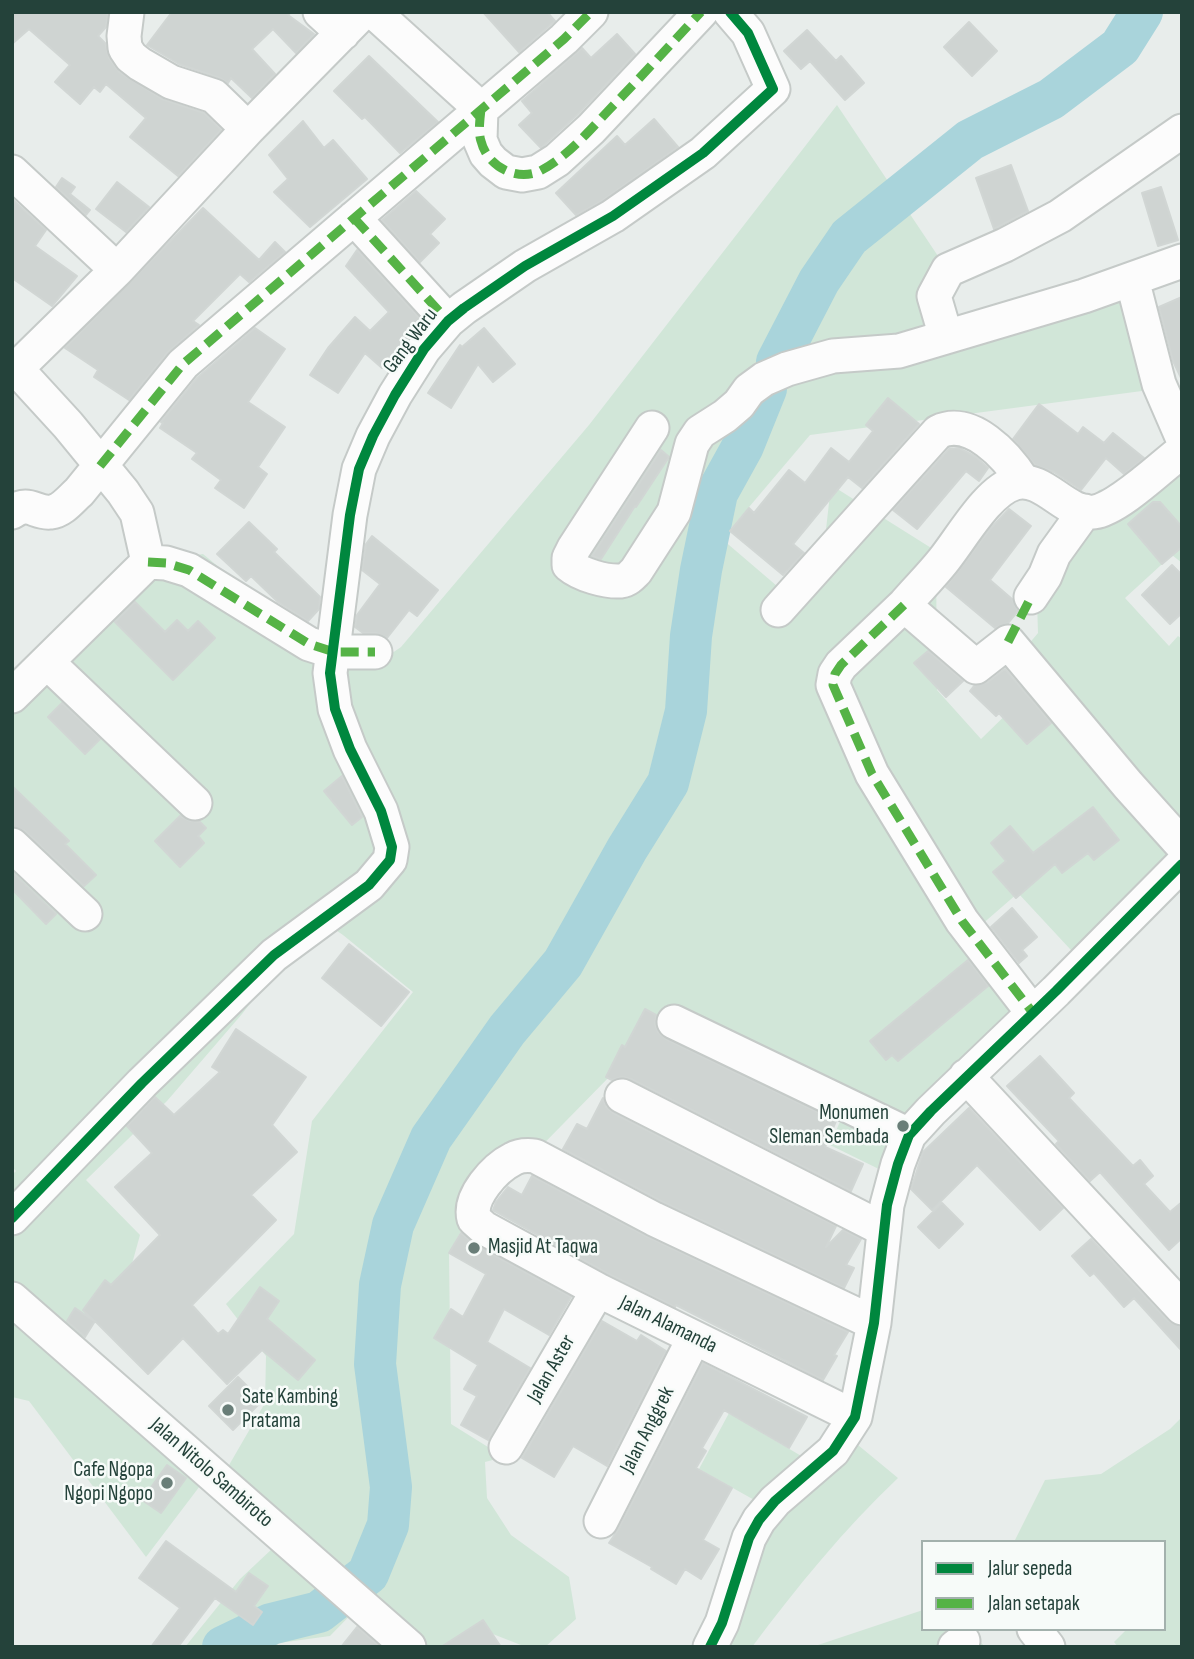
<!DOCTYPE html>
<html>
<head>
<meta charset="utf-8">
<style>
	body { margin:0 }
	#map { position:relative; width:1194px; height:1659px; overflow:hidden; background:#e8edeb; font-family:"Sofia Sans Condensed",sans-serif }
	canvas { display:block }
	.frame { position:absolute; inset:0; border:14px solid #24423a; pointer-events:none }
	.legend { position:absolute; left:921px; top:1540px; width:245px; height:91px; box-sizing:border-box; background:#f7fbf9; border:2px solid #a3b1ad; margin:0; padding:9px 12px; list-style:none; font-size:21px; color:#24423a }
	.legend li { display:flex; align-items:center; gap:14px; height:35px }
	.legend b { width:35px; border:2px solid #a3b1ad }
</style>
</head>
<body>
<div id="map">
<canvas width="1194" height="1659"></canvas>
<div class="frame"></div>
<ul class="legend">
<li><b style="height:9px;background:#00873e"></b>Jalur sepeda</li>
<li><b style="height:9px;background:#55b346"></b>Jalan setapak</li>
</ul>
</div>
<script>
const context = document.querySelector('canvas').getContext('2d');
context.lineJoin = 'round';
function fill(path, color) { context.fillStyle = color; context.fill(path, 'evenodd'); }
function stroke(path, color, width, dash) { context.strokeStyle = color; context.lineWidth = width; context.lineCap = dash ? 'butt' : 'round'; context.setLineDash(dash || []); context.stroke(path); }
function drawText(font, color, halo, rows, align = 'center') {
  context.font = font + ' "Sofia Sans Condensed",sans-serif'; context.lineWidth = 5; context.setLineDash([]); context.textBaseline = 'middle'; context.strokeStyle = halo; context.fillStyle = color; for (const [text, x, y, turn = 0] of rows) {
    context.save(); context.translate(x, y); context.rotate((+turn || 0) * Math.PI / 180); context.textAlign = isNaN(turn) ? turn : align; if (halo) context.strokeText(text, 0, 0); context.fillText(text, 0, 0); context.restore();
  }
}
fill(new Path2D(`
	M837 105 946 268 945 343 1132 286 1157 389 810 435 722 539 798 604 820 583 831 485 936 551 937 690 981 739 1024 697 1017 658 1038 633 1036 569 1099 490 1182 470V563L1172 555 1125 598 1169 646 1178 636 1182 639V867L1083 963 1018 893 980 926 1044 1002 889 1174 830 1145 847 1105 663 1022 465 1224 449 1253 451 1424 504 1457 485 1462 487 1498 511 1535 569 1577 576 1619 545 1647H526L480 1629 472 1647H418L366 1599 330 1636 279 1643 275 1647H185L240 1579 290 1532 225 1472 265 1403 266 1356 226 1304 294 1234 312 1121 413 992 343 935 317 917 242 1014 167 1101 86 1180 140 1235 130 1271 79 1341 12 1280V1175L16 1171 12 1167V698L148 562 203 554 324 654 382 660 401 647 589 425Z
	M12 1310 209 1474 146 1557 29 1401 12 1397Z
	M729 1413 813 1463 841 1431 898 1478C844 1529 797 1587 752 1647H706L765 1506 699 1469Z
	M1182 1417V1647H1118L1114 1642 1127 1629H1164V1542H1014L1045 1480 1101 1474 1170 1429Z
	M923 1610V1629H968L985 1647H812Z`), '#d1e6d8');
stroke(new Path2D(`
	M777 362 819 281 849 237 970 140 1051 99 1120 47 1142 12
	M223 1647 271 1624 319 1612 368 1574 388 1525 391 1487 375 1364 380 1285 393 1225 431 1138 507 1030 563 963 627 849 668 783 686 711 691 636 701 570 717 493 743 446 766 389`), '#a9d4db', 42);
const building = new Path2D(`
	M12 12H108L106 27 98 36 105 43 109 58 119 72 162 99 204 113 221 130 178 176 130 137 146 118 106 84 100 92 94 87 80 104 55 82 70 65 29 29 12 44Z
	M172 12H291L288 15 314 34 296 53 273 29 252 49 275 74 252 98 231 78 228 83 220 78 179 64 147 45Z
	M483 12H547L555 21 519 52Z
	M969 22 997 51 972 76 944 47Z
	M807 30 836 61 841 56 864 83 845 100 810 61 801 69 784 51Z
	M617 34 635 54 577 115 541 148 519 125 532 113 522 101 582 48 591 58Z
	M369 56 438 122 400 153 365 117 362 119 334 91Z
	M654 119 678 147 603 200 576 215 556 193 617 136 625 145Z
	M303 121 324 148 333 140 367 179 310 227 274 192 288 179 269 155Z
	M1011 165 1028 211 994 229 976 178Z
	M62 178 75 187 70 194 90 210 86 215 56 187Z
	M117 182 149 207 126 232 96 209Z
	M1161 187 1178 240 1158 246 1142 193Z
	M416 191 445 219 430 234 439 243 420 262 382 220Z
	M12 199 46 230 35 246 77 276 52 306 12 278Z
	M203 208 259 260 275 242 285 252 249 282 240 274 193 321 199 325 168 352 129 400 94 377 98 370 65 348Z
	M357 250 422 321 382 368 365 353 338 393 310 375 328 348 355 317 370 331 389 312 346 266Z
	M1182 297V380L1173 361 1159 307Z
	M255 328 285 349 248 402 285 427 258 467 267 474 244 508 215 488 221 480 192 459 197 453 160 428 163 423 161 422 197 378Z
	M484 328 515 364 493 382 478 364 451 408 428 393 460 345 462 347Z
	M888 398 919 424 862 488 848 477 793 544 804 553 783 575 730 531 749 508 754 513 789 470 805 483 831 448 849 462 873 431 866 425Z
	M1039 404 1078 434 1083 427 1104 443 1113 433 1144 458 1124 474 1106 458 1081 490 1054 472 1035 465 1013 439Z
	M959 448 976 457 988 468 979 481 966 471 917 529 893 510 949 449Z
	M661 450 669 457 636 507 635 506 601 559 592 556Z
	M1153 502H1160L1182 527V547L1162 564 1128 524Z
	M1009 509 1031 526 990 580 1012 599 1018 611 1008 623 995 628 946 587 991 528Z
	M249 522 277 549 274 552 320 597 319 609 308 621 278 602 251 576 246 581 217 554Z
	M372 536 438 590 417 616 409 610 387 638 376 633H363L355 627 357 615 380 584 362 570 366 544Z
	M1172 565 1182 575V613L1170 624 1142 595Z
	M135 602 165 632 177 620 188 631 198 621 215 638 173 680 115 622Z
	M928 651 963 681 946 697 914 663Z
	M1005 669 1051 723 1027 744 999 713 996 716 970 691 974 686 988 682Z
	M62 703 100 739 85 754 48 717Z
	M342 776 362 817 352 825 324 791Z
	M12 786 69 841 65 844 96 875 84 886 25 831 12 826Z
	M1093 807 1119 840 1094 860 1088 853 1062 873 1055 864 1016 898 993 872 1006 861 991 843 1010 826 1033 853Z
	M180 816 190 821 200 822 206 828 198 836 204 843 180 867 155 841Z
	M12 872 56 914 46 924 12 889Z
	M1012 908 1037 937 1022 950 1027 956 1019 963 991 927Z
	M349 944 409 992 381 1026 322 978Z
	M968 960 988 986 898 1061 892 1055 886 1060 870 1041Z
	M645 1009 656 1015 655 1024 658 1032 666 1039 836 1121 825 1147 863 1164 851 1191 631 1079 622 1077 612 1080 606 1077 622 1045 625 1047Z
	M236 1029 306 1077 272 1125 297 1152 251 1195 276 1220 192 1305 218 1334 223 1330 228 1334 260 1287 279 1301 267 1319 315 1360 298 1380 262 1350 227 1384 183 1338 148 1374 95 1321 85 1337 67 1321 75 1308 94 1321 83 1310 105 1280 111 1285 160 1235 115 1187 152 1153 127 1126 155 1097 174 1115 220 1072 212 1067Z
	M1040 1056 1074 1093 1069 1098 1133 1166 1140 1160 1153 1176 1144 1184 1170 1212 1182 1202V1238L1169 1250 1100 1172 1090 1181 1056 1144 1059 1141 1007 1086Z
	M603 1098 606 1107 613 1113 836 1226 826 1247 843 1230 861 1239 846 1265 854 1268 844 1288 663 1202 563 1149 577 1124 587 1129Z
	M969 1108 1063 1208 1040 1230 977 1165 932 1210 911 1189 923 1152Z
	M532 1176 646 1236 848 1332 834 1355 837 1356 823 1380 676 1305 675 1307 607 1273 493 1210 496 1202 508 1187 522 1195Z
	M942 1203 963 1224 939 1248 918 1227Z
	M461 1233 475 1245 571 1297 549 1335 504 1309 487 1342 530 1368 488 1440 461 1425 477 1396 464 1389 478 1365 434 1338 451 1309 463 1317 486 1274 449 1253Z
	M1091 1239 1168 1321 1182 1327V1351L1134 1298 1124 1307 1094 1273 1090 1276 1072 1256Z
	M602 1321 637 1341 641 1335 666 1351 607 1466 573 1446 554 1477 522 1458Z
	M703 1363 807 1417 789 1448 724 1410 702 1448 706 1451 696 1468 732 1488 703 1540 719 1549 701 1579 685 1569 676 1584 651 1569 652 1567 609 1543 618 1530Z
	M238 1377 262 1401 233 1430 209 1406Z
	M167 1465 186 1478 161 1513 142 1500Z
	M166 1541 236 1592 249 1573 268 1586 254 1606 262 1612 253 1625 215 1598 178 1647H151L180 1608 139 1578Z
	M483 1620 501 1647H441Z
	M357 1627 380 1647H341Z`);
fill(building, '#cfd4d2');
stroke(building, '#d1d6d4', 2);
const minor = new Path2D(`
	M127 12 124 36 125 48 131 57 140 64 171 82 214 96 248 129
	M320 12 343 33
	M374 12 481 109 480 140 486 154 493 162 506 172 522 175 538 172 557 160 591 129 701 12
	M12 172 117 270
	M354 218 448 321
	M1132 279 1159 384 1182 437
	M946 337 934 296 948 270 1005 245 1060 216 1182 131
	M12 364 68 425 123 492 137 513 148 562 12 696
	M17 368 117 270 248 129 363 12
	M652 428 574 548 569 558V565C581 575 606 582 621 581 628 580 632 575 636 571L674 512 692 444 700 432 725 416 739 404 749 390 764 379 787 369 833 356 899 351 1084 296 1182 261
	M1182 451C1162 466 1118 509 1094 512 1065 515 1044 475 1015 483 988 490 961 539 943 561 931 576 917 590 904 605L976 667 1008 642 1128 785 1182 845
	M12 512C30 500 35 514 51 512 62 511 71 499 79 492L183 364 564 39 591 12
	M148 562 166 563 189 570 309 644 334 652H375
	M1031 597 1045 576 1054 554 1085 511
	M904 605 841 665 835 674 833 685 872 774 962 921 1033 1013
	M778 610 938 432C971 416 1007 456 1023 481
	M48 663 195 803
	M12 845 85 914
	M674 1022 909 1135
	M966 1076 1182 1308
	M622 1096 883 1229
	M12 1218 142 1083 274 955 369 885 390 860 392 847 381 811 350 749 335 709 330 673 350 515 359 469 373 436 395 395 424 349 448 321 464 308 525 266 613 216 703 153 773 89 748 33 730 12
	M12 1299 409 1647
	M855 1417 598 1290 484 1228 474 1219C468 1197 495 1168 513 1159 520 1155 527 1155 535 1156L654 1219 874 1323
	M506 1447 598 1290
	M601 1521 694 1338
	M1034 1629 1048 1647
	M710 1647 722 1623 749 1538 759 1520 775 1501 833 1451 855 1417 874 1323 887 1205 898 1164 909 1135 931 1111 1056 991 1182 864
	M955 1647 963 1641`);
stroke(minor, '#c5cac8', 37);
stroke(minor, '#fcfcfc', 33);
stroke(new Path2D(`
	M481 109C480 119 478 132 481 141 487 166 516 182 540 171 567 157 588 132 608 111 640 78 670 45 701 12
	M354 218 448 321
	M100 466 183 364 564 39 591 12
	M148 562 166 563 189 570 309 644 334 652H375
	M904 605 841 665 835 674 833 685 872 774 962 921 1033 1013
	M1008 642 1031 597`), '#55b346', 9, [18, 9]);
stroke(new Path2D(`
	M12 1218 142 1083 274 955 369 885 390 860 392 847 381 811 350 749 335 709 330 673 350 515 359 469 373 436 395 395 424 349 448 321 464 308 525 266 613 216 703 153 773 89 748 33 730 12
	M710 1647 722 1623 749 1538 759 1520 775 1501 833 1451 855 1417 874 1323 887 1205 898 1164 909 1135 931 1111 1056 991 1182 864`), '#00873e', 10);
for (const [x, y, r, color] of [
	[903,1126,7,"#697e78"],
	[474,1248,7,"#697e78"],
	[228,1410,7,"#697e78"],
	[167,1483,7,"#697e78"]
]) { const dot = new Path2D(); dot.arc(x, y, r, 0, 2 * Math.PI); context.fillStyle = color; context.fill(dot); stroke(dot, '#f7fbf9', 2.5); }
drawText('21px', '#24423a', '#f7fbf9', [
	["Gang Waru",411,341,-53],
	["Jalan Alamanda",668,1325,26],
	["Jalan Aster",552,1369,-60],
	["Jalan Anggrek",648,1430,-63],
	["Jalan Nitolo Sambiroto",211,1473,41]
]);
drawText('21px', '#24423a', '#f7fbf9', [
	["Monumen",889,1114],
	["Sleman Sembada",889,1138],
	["Masjid At Taqwa",488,1248,"left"],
	["Sate Kambing",242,1398,"left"],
	["Pratama",242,1422,"left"],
	["Cafe Ngopa",153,1471],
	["Ngopi Ngopo",153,1495]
], 'right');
</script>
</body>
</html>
